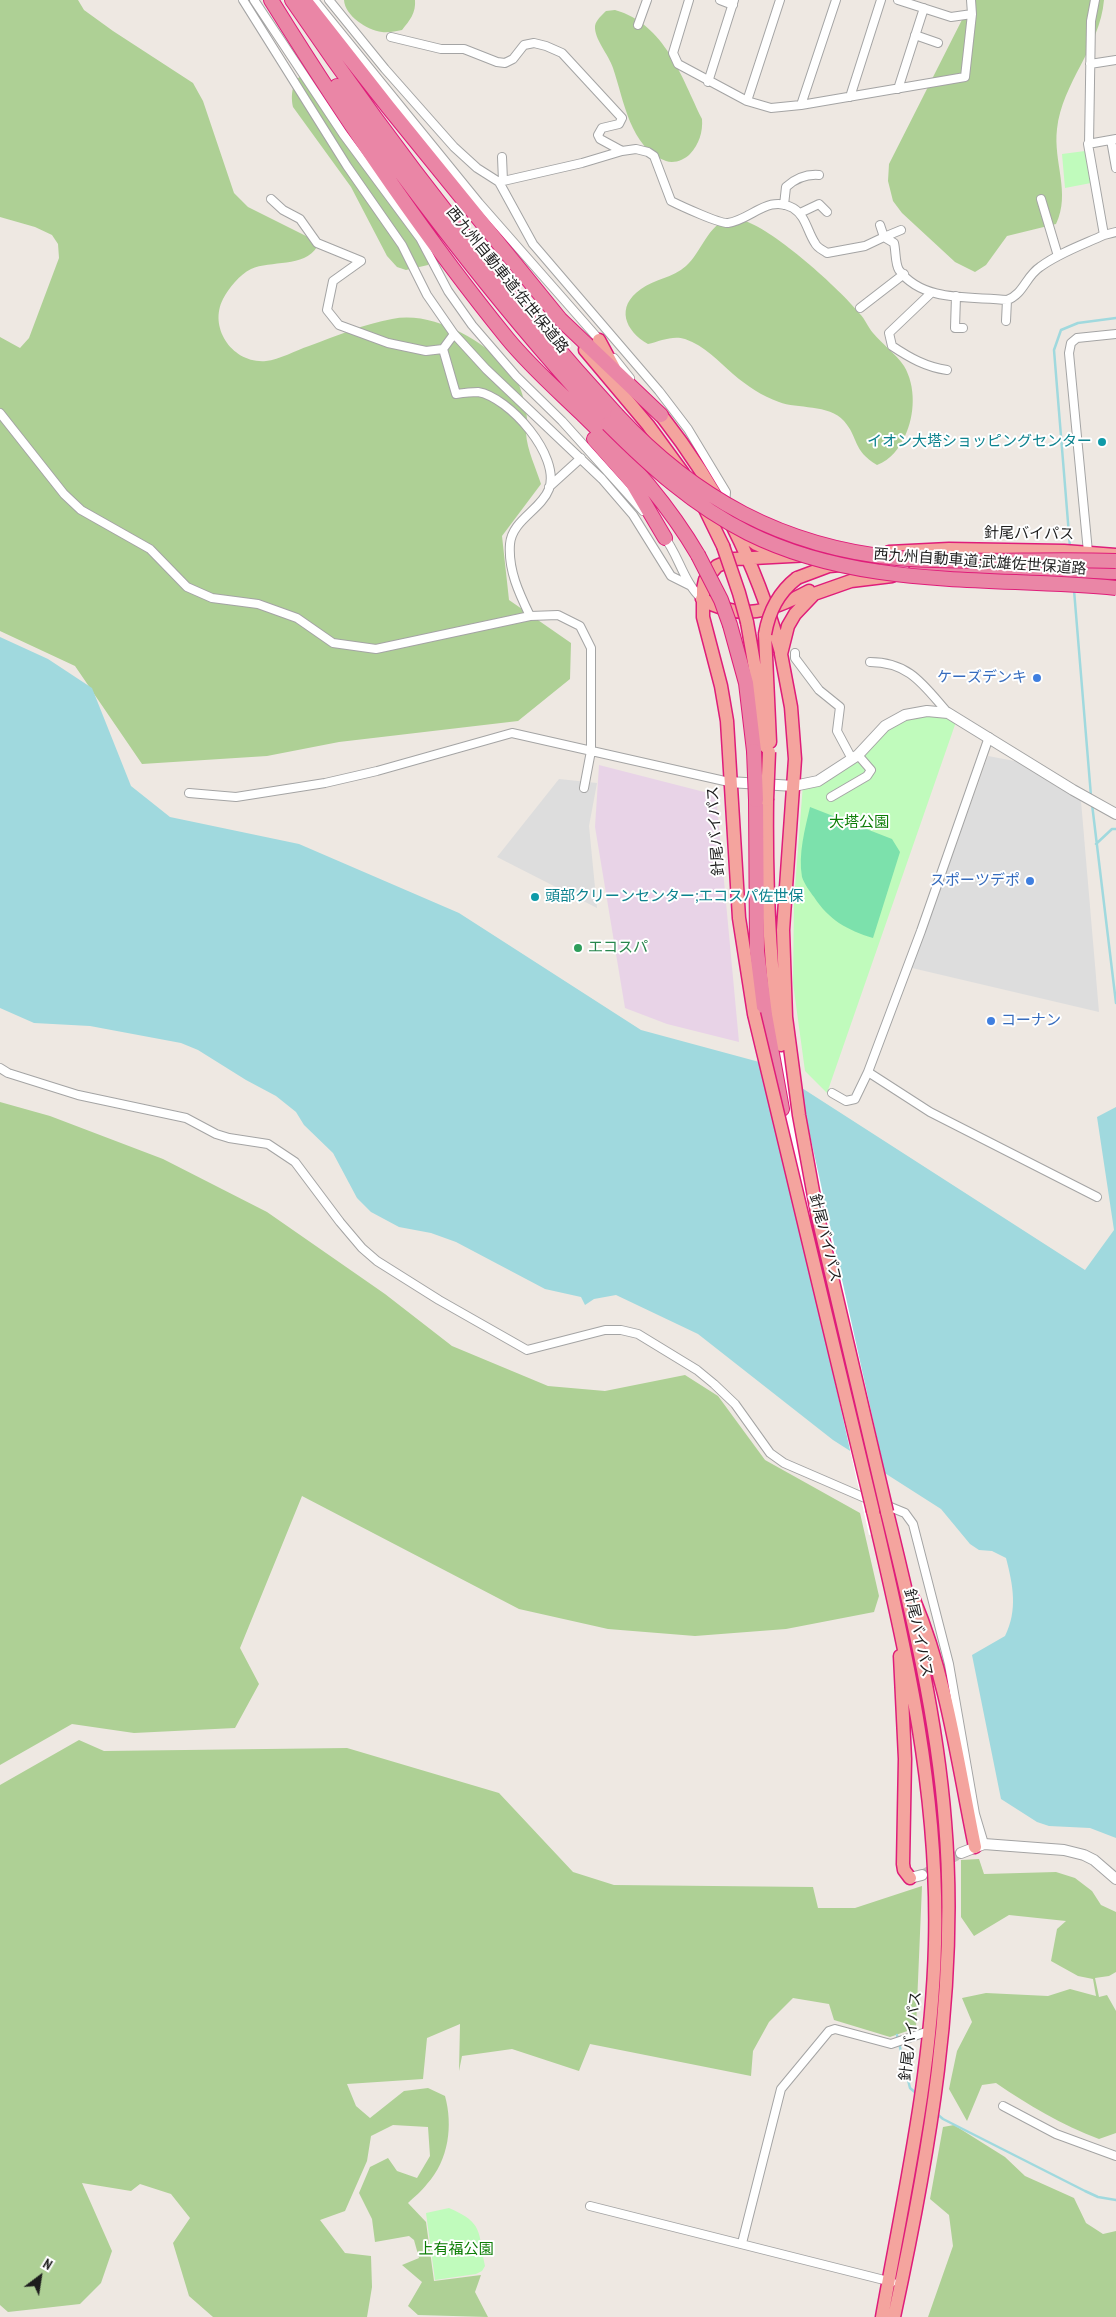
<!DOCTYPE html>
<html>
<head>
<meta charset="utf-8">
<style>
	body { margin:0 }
	#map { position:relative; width:1116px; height:2317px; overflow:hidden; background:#eee8e2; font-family:"PT Sans Narrow",sans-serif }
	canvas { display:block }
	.north { position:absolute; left:15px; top:2252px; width:50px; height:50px; -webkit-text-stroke:4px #fff; paint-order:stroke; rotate:31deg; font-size:14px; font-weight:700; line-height:20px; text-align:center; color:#1d1d1d }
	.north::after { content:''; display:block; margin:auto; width:18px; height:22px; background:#1d1d1d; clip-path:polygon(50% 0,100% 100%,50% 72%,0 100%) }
</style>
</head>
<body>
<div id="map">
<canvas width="1116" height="2317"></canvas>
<div class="north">N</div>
</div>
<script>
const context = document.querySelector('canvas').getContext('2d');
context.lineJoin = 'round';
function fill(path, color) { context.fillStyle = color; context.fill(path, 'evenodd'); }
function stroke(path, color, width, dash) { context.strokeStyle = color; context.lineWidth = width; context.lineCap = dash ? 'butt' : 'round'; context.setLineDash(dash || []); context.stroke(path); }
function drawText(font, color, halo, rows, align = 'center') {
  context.font = font + ' "PT Sans Narrow","Noto Sans JP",sans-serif'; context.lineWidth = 4; context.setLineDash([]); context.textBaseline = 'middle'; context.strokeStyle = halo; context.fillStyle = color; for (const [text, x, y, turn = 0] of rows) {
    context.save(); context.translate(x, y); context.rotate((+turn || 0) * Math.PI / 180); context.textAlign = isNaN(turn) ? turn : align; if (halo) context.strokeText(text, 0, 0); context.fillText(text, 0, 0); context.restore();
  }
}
fill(new Path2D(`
	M599 765 716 795 739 1042 667 1024 625 1008 595 827Z`), '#e8d3e7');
fill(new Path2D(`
	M0 0H78L84 10 113 31 193 83 203 101 234 193 248 207 314 240 317 247C304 268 271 260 251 269 239 275 229 288 223 299 208 328 233 364 266 361 279 360 296 350 309 346 336 336 364 324 392 319 433 311 479 339 507 366 519 378 526 402 527 419 528 424 525 428 526 433 527 450 536 468 541 484L502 536 509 600 571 643 570 679 518 721 339 742 267 756 142 764 75 666 0 631V337L20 348 29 338 59 258 58 244 52 235 35 227 0 217Z
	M344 0H415C416 13 410 20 402 30 396 31 388 33 382 32 367 30 345 16 344 0Z
	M972 0H1104C1100 47 1062 83 1057 129 1053 162 1071 193 1056 224L1007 236 986 265 975 272 955 262 902 213 893 201 888 181 889 164Z
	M615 10C665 24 682 78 702 119 703 132 699 144 690 154 684 160 674 164 666 161 630 148 624 100 613 68 609 55 594 39 595 26 596 20 602 15 606 11Z
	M309 71 406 188 425 223 438 252 428 265 406 270 397 267 387 256 351 187 293 107C290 92 293 77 309 71Z
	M730 218C735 219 740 219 745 221 775 231 839 288 860 314 865 319 868 327 873 333 882 344 896 354 904 366 916 386 915 415 905 436 899 448 891 460 877 465 852 450 859 438 844 421 829 404 797 409 779 402 762 396 747 386 733 374 718 361 705 346 685 339 673 335 660 341 648 344 625 331 615 307 641 289 654 279 673 278 686 266 702 252 707 225 730 218Z
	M0 1102 50 1116 163 1159 267 1212 385 1294 452 1346 548 1386 605 1391 685 1375 718 1396 765 1460 860 1513 879 1596 874 1612 786 1629 695 1636 608 1629 519 1609 302 1496 240 1648 259 1684 235 1728 134 1733 72 1724 0 1765Z
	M79 1740 104 1751 347 1748 499 1793 573 1872 614 1885 813 1887 818 1908H855L922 1886 916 2028 890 2037 834 2020 829 2004 793 1998 769 2022 753 2051 751 2076 590 2044 579 2071 512 2049 462 2056 459 2071 460 2024 427 2038 423 2079 347 2084 356 2106 370 2118 404 2091 428 2088 445 2096C453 2125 449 2160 427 2184 422 2191 414 2197 408 2203L426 2222 434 2281 481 2275 475 2292 488 2317 418 2315 408 2306 422 2282 402 2265 419 2258 414 2240 409 2236 375 2242 372 2219 359 2193 370 2167 388 2158 397 2171 417 2178 430 2156 428 2127 393 2125 371 2136 367 2161 345 2211 320 2220 345 2253 371 2256 372 2287 367 2317H213L189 2296 173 2243 190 2218 171 2194 140 2184 131 2191 82 2183 112 2251 101 2283 80 2304 8 2312 0 2305V1785Z
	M979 1859 984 1874 1056 1872 1075 1878 1092 1891 1101 1905 1116 1912V1972L1109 1976 1095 1978 1099 1997 1107 1995 1116 2011V2133L1099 2139C1062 2125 1028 2105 996 2083L982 2085 967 2121 949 2089 957 2051 972 2022 962 1998 986 1993 1048 1996 1070 1989 1096 1996 1093 1979 1078 1976 1051 1961 1057 1929 1066 1921 1009 1915 974 1936 961 1917V1860Z
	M954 2125 1005 2157 1025 2176 1074 2198 1086 2223 1103 2234 1116 2231V2317H928L953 2246 949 2215 930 2199 943 2127Z`), '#aed095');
fill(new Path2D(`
	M1085 151 1091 183 1065 188 1062 154Z
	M927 711 957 719 827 1093 805 1071 793 983 794 900 803 784 852 759 885 726Z
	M449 2208C484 2223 478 2232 485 2266L482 2271 476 2274 435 2280 426 2213Z`), '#c0fbbc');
fill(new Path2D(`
	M810 807 892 839 900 852 873 938C847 930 829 920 814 897 810 892 804 883 802 877 798 854 805 829 810 807Z`), '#7ce1ac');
fill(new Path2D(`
	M988 756 1020 762 1081 801 1099 1012 912 968Z
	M559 779 597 783 589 826 597 908 497 857Z`), '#ddd');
fill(new Path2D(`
	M0 637 48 659 92 688 131 786 170 817 299 844 459 913 641 1030 763 1063 1085 1270 1114 1230 1097 1117 1116 1107V1838L1090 1828 1049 1826 1037 1822 1001 1799 972 1655 1005 1636C1018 1610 1013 1585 1006 1558L992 1551 979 1550 970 1544 941 1509 833 1440 698 1334 616 1295 594 1299 585 1305 581 1297 545 1289 456 1242 431 1233 399 1227 371 1212 357 1198 333 1153 304 1125 296 1112 276 1096 246 1080 198 1050 181 1043 90 1026 34 1023 0 1008Z`), '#a0d9de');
fill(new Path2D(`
	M786 1027 897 1528 869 1535 757 1033Z`), '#fff');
stroke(new Path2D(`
	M1070 547 1054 350 1061 330 1078 323 1116 318
	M1074 590 1091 796
	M1092 804 1116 1003
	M1096 844 1112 829H1116
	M897 2035 910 2088 917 2094
	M937 2114 943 2119 1085 2191 1098 2197 1116 2200`), '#a0d9de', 2.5);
stroke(new Path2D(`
	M922 1875 961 1853`), '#c4bfbb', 10, [10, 5]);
const minor = new Path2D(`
	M243 0 347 166 402 245 427 295 454 334 486 369 602 479 633 515 671 576 689 585
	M254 0 343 134 420 238 448 291 472 325 516 376 562 421 643 511
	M314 0 479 203 602 343
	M329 0 385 69 454 147 477 168 499 182 533 244 659 391 688 429 726 492 725 505
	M689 0 673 53 678 64 747 101 771 108 801 105 965 77 972 14 971 0
	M720 0 733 5
	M898 0 951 17 972 14
	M638 25 647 0
	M915 35 938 43
	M391 37 441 49H464L497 62 505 63 513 59 524 45 534 43 546 46 562 53 622 118 619 124 602 128 598 135 600 139 622 151 636 149 648 152 654 156 671 201C681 206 720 224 728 223 751 220 768 194 793 208 806 216 807 231 815 243 817 248 823 250 827 253L865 246 884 237 894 243C896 251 895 264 899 270 923 303 972 296 1007 300 1023 295 1026 276 1040 267 1059 253 1082 245 1104 235
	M1090 64 1116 60
	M708 82 734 0
	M898 89 924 8
	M850 97 881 0
	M747 101 780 0
	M801 105 836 0
	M1116 139 1088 144 1104 235 1116 232
	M1111 140 1116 168
	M1089 144 1091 21 1095 0
	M502 157 503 181
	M499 182 582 163 622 151
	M271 199 283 210 300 219 317 243 361 261 333 281 327 310 339 325 388 343 426 351 443 349
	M1041 199 1058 256
	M784 205 786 187C796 178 806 174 819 175
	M800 213 819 204 827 212
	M880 225 884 237 901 230
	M931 293 889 333 892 346C910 358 926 367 947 370
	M956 296 955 328H963
	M860 308 904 274
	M1006 321 1007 300
	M454 334 443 349 456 394C463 393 471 392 478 392 509 397 561 456 549 489 541 510 512 520 510 544 508 570 519 593 530 616L558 615 580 626 591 648V751L584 788
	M614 358 630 378
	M0 413 64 494 81 510 150 549 187 587 212 598 258 604 297 618 333 643 376 649 530 616
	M549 487 581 458
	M663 535C679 555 683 582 702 599
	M1088 552 1069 353 1071 343 1077 338 1116 334
	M795 653V658L819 690 840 707 837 731 852 759
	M870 662C910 662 924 686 948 713
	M989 737 921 931 868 1072 930 1112 1097 1197
	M189 793 236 797 325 783 377 771 512 733 729 782
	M831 797 867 776 871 770 858 755
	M0 1068 8 1073 78 1095 186 1118 216 1134 229 1138 268 1144 295 1162 340 1222 362 1248 377 1261 439 1300 527 1350 605 1330H621L638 1334 697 1370 714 1384 735 1404 770 1453 784 1463 872 1501
	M832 1093 846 1101 855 1099 868 1072
	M883 1504 905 1513 913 1524 949 1664 975 1814 984 1844
	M1003 2106 1056 2134 1116 2156
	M590 2206 892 2282
	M742 2243 781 2089 829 2031 835 2029 891 2044 929 2031`);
const tertiary = new Path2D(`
	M729 782 794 786 818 781 858 755 885 726 905 715 927 711 948 713 1073 790 1116 814
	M961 1853 984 1844 1064 1850 1084 1855 1094 1860 1116 1879
	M910 1878 922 1875`);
const trunk = new Path2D(`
	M599 340 614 368
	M585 350 648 425 683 473
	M661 415C719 489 755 561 781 652
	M703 505 723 546
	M743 534 756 544 780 554
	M889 552 949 549 1064 551 1116 555
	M797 578 829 566 884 561
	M702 599C741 622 772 611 809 591
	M747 622 757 680 763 752
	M765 634 770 742
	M767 800C766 883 769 964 781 1045
	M754 1014 739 918 727 721 721 686 703 617V589L705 580 717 566 734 559 849 553
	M817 1213 799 1115 786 1017 783 930 795 759 791 707 781 654 788 626 795 614 814 594 851 581 892 576
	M873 1511C907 1654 939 1796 935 1944 932 2070 904 2194 882 2317
	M887 1512C912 1614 937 1717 945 1822 959 1987 929 2155 894 2317
	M914 1600C947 1678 958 1765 975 1847
	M900 1656 905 1759 903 1864 904 1870 910 1878`);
const motorway = new Path2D(`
	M271 0C343 116 421 232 507 338 529 365 555 388 581 413 625 455 667 502 698 555
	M292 0C391 145 499 286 617 415
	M304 0 388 107 560 319 661 415
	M337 86C422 203 509 319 608 424
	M594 439 632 482 665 538
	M914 573 959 569 1116 572
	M730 625 746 683 754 751
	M756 800 757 951 765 1015 782 1109`);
stroke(minor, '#a4a4a4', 10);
stroke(tertiary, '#a4a4a4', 12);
stroke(trunk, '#df1d7a', 15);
stroke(motorway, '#df1d7a', 16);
stroke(minor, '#fff', 8);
stroke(tertiary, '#fff', 10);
stroke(trunk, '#f4a49e', 12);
stroke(motorway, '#ea86a6', 14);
const trunkBridge = new Path2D(`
	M723 546 739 593 747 622
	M765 634C769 611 778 593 797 578
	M767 800 769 752
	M754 1014 873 1511
	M817 1213 887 1512`);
const motorwayBridge = new Path2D(`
	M617 415C694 498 783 547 897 558 969 564 1043 558 1116 561
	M608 424C650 466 694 506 748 533 862 590 993 576 1116 588
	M698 555 721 600 730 625
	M754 751 756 800`);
stroke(trunkBridge, '#df1d7a', 15, []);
stroke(motorwayBridge, '#df1d7a', 16, []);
stroke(trunkBridge, '#f4a49e', 12);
stroke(motorwayBridge, '#ea86a6', 14);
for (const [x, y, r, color] of [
	[1102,442,5,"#0f9aa8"],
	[1037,678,5,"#3f7fe0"],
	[1030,881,5,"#3f7fe0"],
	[535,897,5,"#0f9aa8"],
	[578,948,5,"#2e9e5b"],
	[991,1021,5,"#3f7fe0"]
]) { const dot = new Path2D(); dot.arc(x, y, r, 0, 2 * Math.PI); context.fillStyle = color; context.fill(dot); stroke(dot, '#fff', 2); }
drawText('15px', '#1d1d1d', '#fff', [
	["西九州自動車道;佐世保道路",507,280,51],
	["針尾バイパス",1029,534,1],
	["西九州自動車道;武雄佐世保道路",980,562,4],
	["針尾バイパス",716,831,-94],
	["針尾バイパス",825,1238,76],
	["針尾バイパス",918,1633,78],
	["針尾バイパス",911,2036,-83]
]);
drawText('15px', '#0d838f', '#fff', [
	["イオン大塔ショッピングセンター",1092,442],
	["頭部クリーンセンター;エコスパ佐世保",545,897,"left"]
], 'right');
drawText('15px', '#366cbe', '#fff', [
	["ケーズデンキ",1027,678],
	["スポーツデポ",1020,881],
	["コーナン",1001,1021,"left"]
], 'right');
drawText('15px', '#0e7e07', '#fff', [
	["大塔公園",859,823],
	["上有福公園",456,2250]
]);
drawText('15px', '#27864d', '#fff', [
	["エコスパ",588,948]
], 'left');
</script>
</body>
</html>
